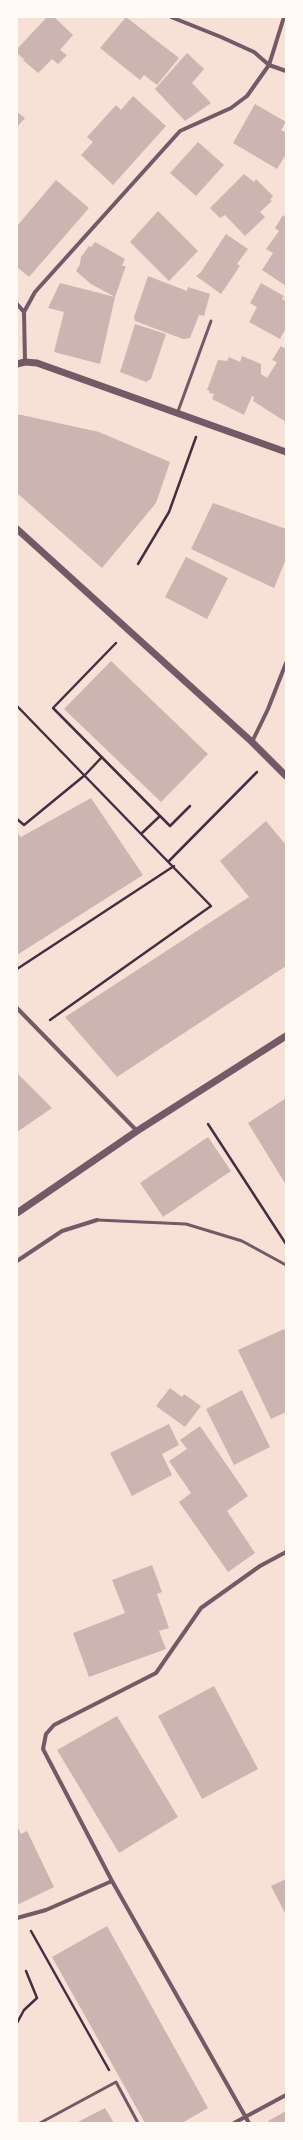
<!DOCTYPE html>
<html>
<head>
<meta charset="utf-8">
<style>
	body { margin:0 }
	#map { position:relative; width:303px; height:2140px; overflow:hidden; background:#f7e1d7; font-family:"Public Sans",sans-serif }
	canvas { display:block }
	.frame { position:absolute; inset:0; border:18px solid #fffaf5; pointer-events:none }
</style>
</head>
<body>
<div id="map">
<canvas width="303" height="2140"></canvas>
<div class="frame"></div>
</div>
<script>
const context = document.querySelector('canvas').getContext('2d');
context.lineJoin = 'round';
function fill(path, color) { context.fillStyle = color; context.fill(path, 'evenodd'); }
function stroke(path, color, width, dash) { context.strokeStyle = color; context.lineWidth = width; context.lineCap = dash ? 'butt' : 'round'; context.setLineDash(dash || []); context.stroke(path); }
fill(new Path2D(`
	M47 17H54L73 35 60 50 67 55 58 64 52 59 38 73 23 60 24 59 17 53V49Z
	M126 17 179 58 157 85 144 75 140 80 100 48Z
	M187 53 204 69 192 83 211 103 185 121 155 89Z
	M133 96 166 126 113 185 81 155 93 142 87 137 116 105 121 110Z
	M255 104 286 122 281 130 286 133V154L277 169 233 143Z
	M17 112 25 118 17 127Z
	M198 142 224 165 196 196 170 173Z
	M244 174 254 182 256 179 273 196 270 200 272 201 260 212 265 217 245 236 225 215 220 218 210 208Z
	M56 180 89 208 29 277 17 267V226Z
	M158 211 198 251 169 281 130 242Z
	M283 215 286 218V286L262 270 273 253 266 249 279 231 275 228Z
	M226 234 248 249 237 264 240 266 221 294 196 276 201 272Z
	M95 242 125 259 122 266H126L115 297 100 364 54 352 64 312 48 308 60 283 115 297 91 284 76 271 80 264 81 257 89 246 91 247Z
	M148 276 187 291 188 287 210 294 204 316 199 315 190 338 183 339 135 321 134 317Z
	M261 283 284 296 282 299 286 301V328L280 339 249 322 257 307 250 303Z
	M135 324 166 334 151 379 146 382 120 372Z
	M281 346 286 349V422L253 401 254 397 252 396 244 415 212 399 214 394 209 393 210 391 207 390 218 360 227 361 229 357 240 362 242 356 261 364V374L267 378 277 362 272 360Z
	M17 414 99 432 170 462 156 503 102 568 17 493Z
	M213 503 286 529V559L274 588 191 549Z
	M186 557 228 578 207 619 165 597Z
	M111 661 208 754 161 802 64 709Z
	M91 798 143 875 17 955V833L21 837Z
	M266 821 286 845V966L117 1077 65 1017 249 897 220 861Z
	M17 1073 52 1108 17 1132Z
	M286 1098V1185L248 1123Z
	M208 1137 231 1171 163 1217 140 1183Z
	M284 1329 286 1334V1412L271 1419 238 1350Z
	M170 1388 182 1397 184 1394 201 1406 185 1427 156 1406Z
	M242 1390 270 1447 234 1465 206 1409Z
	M169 1424 179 1445 162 1454 172 1475 132 1496 110 1453Z
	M200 1426 248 1496 227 1511 255 1553 228 1572 179 1502 191 1493 169 1461 187 1449 180 1440Z
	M152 1565 162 1592 157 1594 169 1628 159 1631 166 1649 89 1677 73 1633 125 1613 112 1580Z
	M214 1686 258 1769 202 1799 158 1716Z
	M117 1716 178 1817 119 1853 57 1750Z
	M17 1826 21 1834 27 1831 54 1887 17 1905Z
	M286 1879V1915L271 1886Z
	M107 1926 208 2108 182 2123H145L52 1957Z
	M105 2108 114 2123H76Z
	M286 2111V2123H269L268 2121Z`), '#ccb4b1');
stroke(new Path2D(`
	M138 564 169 512 196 437
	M116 643 53 708 170 826 190 806
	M17 706 211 906 50 1020
	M17 819 24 825 85 775 102 757
	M142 833 160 816
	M169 861 257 772
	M17 969 174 866
	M208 1124 286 1244
	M31 1931 109 2070
	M17 2023 24 2010 37 1998 26 1971`), '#4a2c40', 2.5);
stroke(new Path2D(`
	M177 414 211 321
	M97 1220 186 1224 242 1241 286 1265
	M40 2123 116 2082 138 2123`), '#755966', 3);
stroke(new Path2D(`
	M171 17 221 37 254 52 269 65 286 71
	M17 304 24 312 25 362
	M24 312 35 292 180 131 231 108 247 96 269 65 284 17
	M252 742 268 709 286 663
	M17 1008 137 1131
	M17 1261 62 1231 97 1220
	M17 1918 46 1910 112 1881
	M234 2123 286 2095
	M249 2123 112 1881 43 1749 46 1734 54 1725 156 1673 201 1608 260 1566 286 1552`), '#755966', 4);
stroke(new Path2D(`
	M17 364 25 362 37 363 286 452
	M17 529 252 742 286 776
	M17 1213 137 1131 286 1036`), '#755966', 7);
</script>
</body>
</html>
